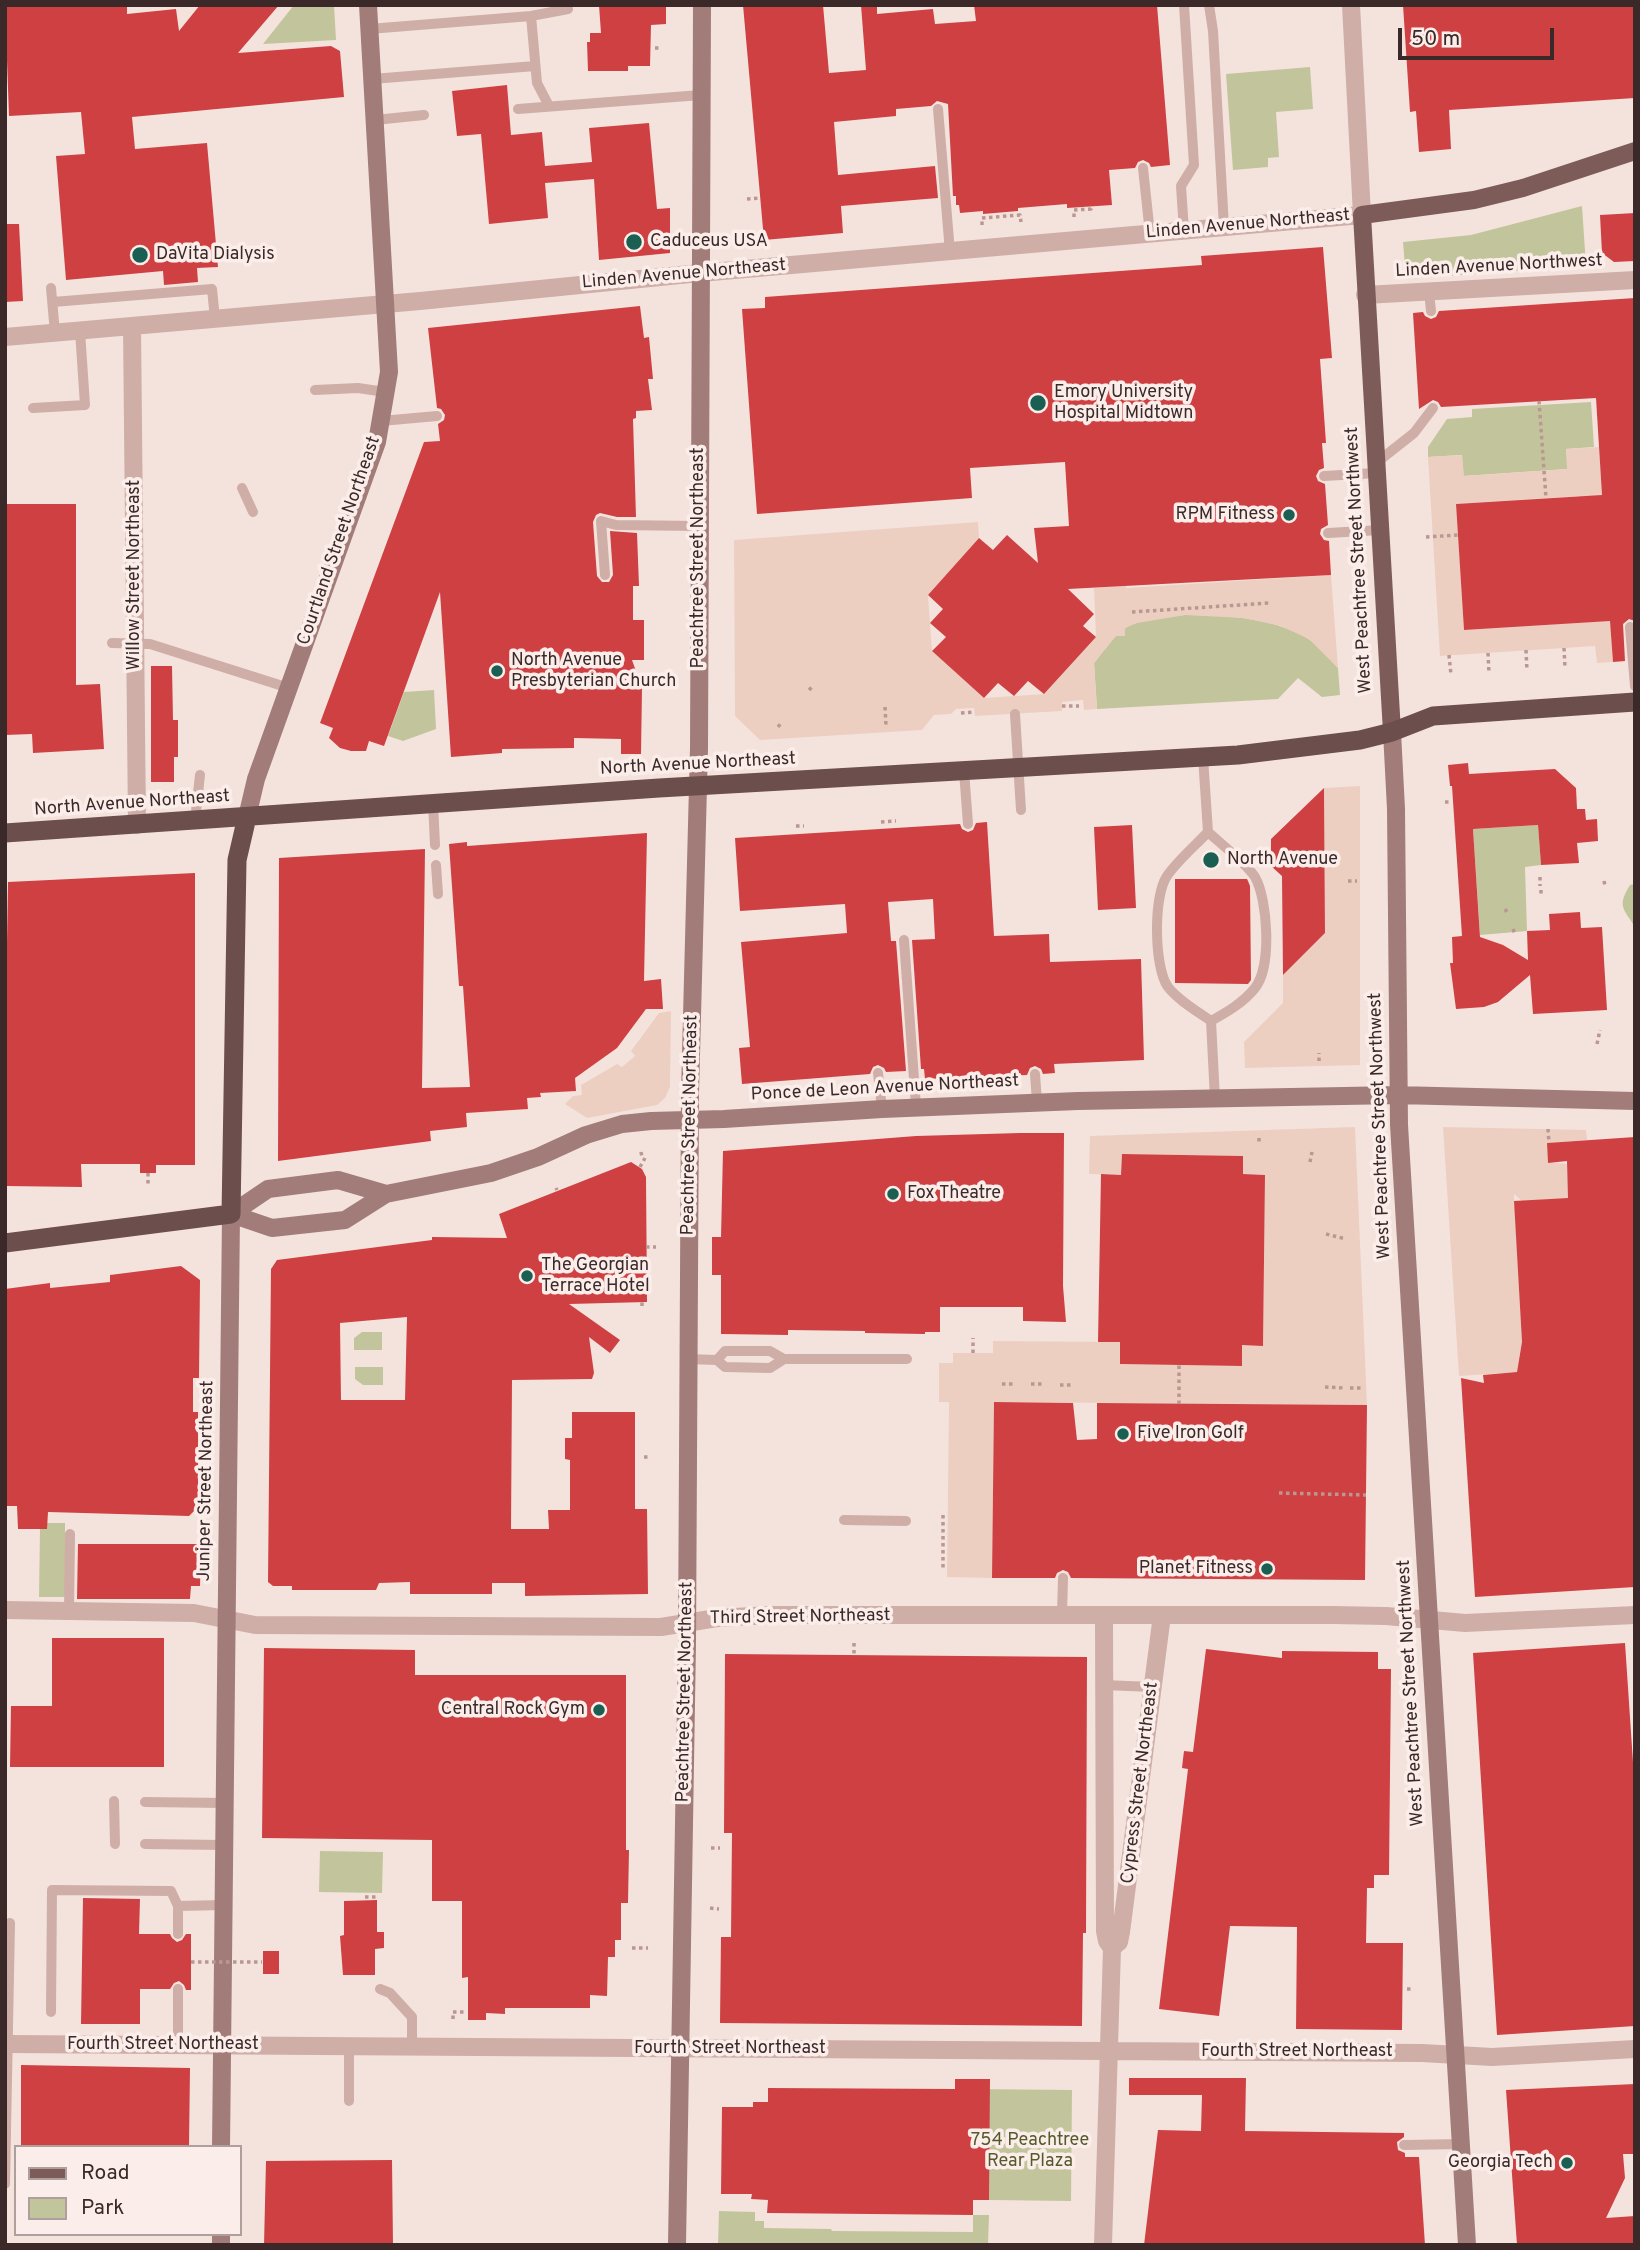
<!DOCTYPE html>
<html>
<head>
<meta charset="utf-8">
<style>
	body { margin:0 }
	#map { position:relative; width:1640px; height:2250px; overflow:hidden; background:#f4e3dd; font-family:Overpass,sans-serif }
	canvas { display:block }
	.frame { position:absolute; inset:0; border:7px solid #3a2928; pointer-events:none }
	.legend { position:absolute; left:14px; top:2145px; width:228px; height:91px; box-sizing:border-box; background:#fbeeea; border:2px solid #ae9f9c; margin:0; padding:9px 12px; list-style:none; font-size:21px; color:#3a2928 }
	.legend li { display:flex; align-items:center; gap:14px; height:35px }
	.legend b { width:35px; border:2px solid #ae9f9c }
	.scale { position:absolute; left:1398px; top:28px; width:156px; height:32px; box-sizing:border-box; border:4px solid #3a2928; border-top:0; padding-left:9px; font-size:21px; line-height:24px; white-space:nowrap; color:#3a2928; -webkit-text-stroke:5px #fbeeea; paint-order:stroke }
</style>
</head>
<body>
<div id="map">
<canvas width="1640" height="2250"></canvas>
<div class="frame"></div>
<ul class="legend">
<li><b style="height:9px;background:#7d5b58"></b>Road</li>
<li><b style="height:19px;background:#c2c59b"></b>Park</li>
</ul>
<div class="scale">50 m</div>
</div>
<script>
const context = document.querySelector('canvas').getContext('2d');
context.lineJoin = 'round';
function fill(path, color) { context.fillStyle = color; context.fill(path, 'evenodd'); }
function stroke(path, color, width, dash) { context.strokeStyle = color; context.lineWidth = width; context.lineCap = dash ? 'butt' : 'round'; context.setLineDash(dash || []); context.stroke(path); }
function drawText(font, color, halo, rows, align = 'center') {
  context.font = font + ' Overpass,sans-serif'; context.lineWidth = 7; context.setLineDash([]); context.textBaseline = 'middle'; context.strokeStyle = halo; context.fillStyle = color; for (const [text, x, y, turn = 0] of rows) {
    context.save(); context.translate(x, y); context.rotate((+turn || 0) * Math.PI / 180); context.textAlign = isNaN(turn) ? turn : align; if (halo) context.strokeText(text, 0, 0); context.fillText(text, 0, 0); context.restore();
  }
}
fill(new Path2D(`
	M294 5H334L336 40 263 44Z
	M1310 67 1313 109 1276 112 1279 157 1268 158V167L1233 170 1226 74Z
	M1582 206 1586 266 1406 279 1403 242 1471 235Z
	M1591 402 1594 447 1566 449 1568 469 1463 476 1462 455 1428 457V447L1447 419 1472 417V409Z
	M1185 615C1226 615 1270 617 1307 638 1319 645 1329 658 1338 668L1340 695 1322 697 1298 678 1278 699 1097 709 1094 663C1103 652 1112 637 1124 629 1140 617 1166 617 1185 615Z
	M434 690 436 729 403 741 388 736 404 692Z
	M1538 825 1541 865 1525 867 1527 931 1480 935 1473 829Z
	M1635 884V927C1623 908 1617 906 1630 885Z
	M362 1332H382V1350H354V1338Z
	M355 1367H383V1385H363L355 1379Z
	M47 1523H65V1597H39L40 1529H47Z
	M320 1851 383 1852 382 1893 319 1892Z
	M971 2089 1072 2090 1071 2201 989 2200V2104Z
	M719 2211 755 2212V2221H764V2228L831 2229 832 2231 973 2232V2215H989L988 2245H718Z`), '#c2c59b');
fill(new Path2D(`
	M1599 447 1613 662 1597 663 1595 646 1440 656 1428 457 1462 455 1464 476 1567 469 1566 449ZM1579 496 1587 622 1464 630 1456 504Z
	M978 522 979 538 928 595 932 651 984 698 1044 694 1096 637 1094 588 1126 586V588L1331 575 1338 668 1309 639 1281 626 1244 618 1185 615 1137 623 1125 628V636H1116L1094 663 1097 709 1084 710 1083 700 1062 702V711L975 716 974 708 956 709 951 714 934 715 922 730 760 740 735 716 734 540Z
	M1360 786V1065L1245 1068 1244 1042 1283 1003V975L1325 933 1324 788Z
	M671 1011 670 1087 665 1098 657 1105 587 1118 565 1104 573 1096 582 1095 581 1085 617 1064 622 1067 635 1056 631 1051 659 1013Z
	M1355 1127 1367 1405 994 1402 992 1578 947 1577 949 1402H939V1363H953V1353H993V1341L1120 1342V1364L1241 1366 1242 1345H1263L1265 1175 1243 1174V1156L1122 1154 1121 1175 1089 1174 1090 1136Z
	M1443 1127 1586 1130 1587 1140 1547 1143 1548 1162 1567 1164 1569 1198 1522 1201 1514 1194 1522 1342 1517 1372 1459 1376Z`), '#edcfc2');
fill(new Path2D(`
	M5 5H127V14L176 9 179 31 200 5H279L238 53 331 46 340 51 344 97 132 117 135 149 207 143 218 267 197 268 198 282 164 285 163 271 66 280 56 156 85 154 81 112 9 116Z
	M599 5H666V24L651 25 650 66H628V71H588L587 42H590V33H601Z
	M743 5H823L829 73 866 70 861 5H877V14L933 9 935 24 976 21 974 5H1157L1170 165 1151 167 1149 163 1143 160 1138 162 1135 168 1109 170 1112 205 1067 208V204L1018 208V211L983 214V211L960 213 959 205H956V196H953L948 104 937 101 931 106 896 109V116L834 122 838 175 935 166 938 198 841 206 843 233 764 240Z
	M1403 5H1635V98L1449 110 1451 149 1419 152 1416 111 1410 112Z
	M507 85 511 135 542 132 545 166 592 162 589 128 649 123 657 209 670 208V253L599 260 594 179 545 183 548 218 489 224 481 134 457 136 452 91Z
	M1635 213V261L1614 262 1602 253 1600 215Z
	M5 224H19L23 301 5 302Z
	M1323 247 1332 358 1320 359 1326 443H1322L1324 468 1319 470 1316 476 1318 481 1325 484 1328 525 1321 529 1320 534 1324 540 1329 541 1331 575 1068 589 1094 614 1083 626 1096 637 1044 694 1028 681 1014 696 998 683 984 698 932 651 946 637 930 623 943 609 928 595 979 538 993 550 1007 535 1038 563 1034 528 1069 526 1065 462 970 468 972 498 757 514 742 309 765 308V297L1202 265 1201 256Z
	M1635 298V621L1629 619 1623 624 1625 661 1613 662 1610 621 1464 630 1456 504 1602 495 1596 398 1441 407 1438 402 1433 400 1419 409 1413 313 1423 312 1425 316 1431 319 1436 317 1439 311Z
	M640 306 644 338 649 337 653 379H648L652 410 636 411V418L633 419 636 517H617L600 513 596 515 593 522 597 576 602 582H609L613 575 610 531 637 533 639 586H633V620H644V660H632L642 688 641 754H621V739L574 738V748L502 749V753L451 757 440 592 384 746 369 741 366 751H351L340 748 329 738 333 728 320 723 424 442 440 441 438 424 444 420 445 415 441 409 437 408 428 328Z
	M5 504H76V685L100 684 104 749 33 753 32 734 5 735Z
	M151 666H172L173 720H178V757H174V782H151Z
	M1468 763 1469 774 1555 769 1576 788 1577 809H1585L1586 820 1597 819 1598 841 1577 843 1579 863 1541 865 1538 825 1473 829 1480 937 1503 945 1528 960 1527 931 1550 930 1549 914 1580 912 1581 928 1602 927 1607 1010 1533 1014 1530 975 1498 1002 1484 1007 1456 1009 1450 963H1453L1452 937 1462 936 1452 786H1450L1448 765Z
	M1324 788 1325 933 1283 975 1282 876 1271 866V839Z
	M987 822 994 936 1049 934 1050 962 1141 959 1144 1060 1054 1064 1055 1073 1043 1074 1041 1069 1035 1066 1030 1068 1027 1075 925 1079 924 1069H921L912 940 935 939 933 899 888 902 891 941H896L906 1071 886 1072 884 1068 878 1065 873 1067 870 1074 742 1084 739 1048 750 1047 741 942 847 933 845 904 740 911 735 838 960 824 962 829 968 832 973 830 976 823Z
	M1132 825 1136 908 1098 910 1094 827Z
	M647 833 644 981 661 979 663 1009H646L617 1048 575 1078 576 1091 540 1093 541 1097 527 1098 528 1109 466 1113 467 1127 430 1131 431 1141 278 1161 279 858 425 849 422 1088 470 1087 463 986H459L449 844 467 842V846Z
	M195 873V1165H156V1173H140V1164H81L82 1187 5 1186V942H7L8 882Z
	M1175 879H1247L1248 881 1250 886 1251 980 1248 984 1175 983Z
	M1020 1133H1064L1063 1286 1066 1322 1023 1321V1307H940V1332H925V1334L865 1333V1331L788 1330V1335L721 1334V1275H712V1237H721L723 1151 916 1136Z
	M1635 1137V1587L1475 1597 1461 1378 1484 1383 1483 1375 1517 1372 1522 1342 1514 1201 1568 1198 1567 1161 1548 1163 1547 1143Z
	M1122 1154 1243 1156V1174L1265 1175 1263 1346 1242 1345V1366L1120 1364V1342H1098L1101 1174 1121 1175Z
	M631 1162 642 1169 646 1177 647 1302 569 1304 620 1340 610 1353 589 1337 594 1373 592 1379 512 1380 511 1529H549L548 1510H570V1460L565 1459V1438H572V1412H635V1509H647L648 1594 525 1596V1583H492V1594H410V1582L379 1583 376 1590H292V1586H273L268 1582 271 1269 277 1260 432 1240V1237L507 1238 499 1214ZM407 1317 405 1400H341L340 1323Z
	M181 1266 200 1280 199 1378H193V1412H198V1507L189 1516 48 1512 47 1529H18L17 1506H5V1289L50 1283V1288L110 1282V1275Z
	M994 1402 1073 1403 1077 1440 1097 1439V1403L1367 1405 1365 1580 1071 1578 1068 1572 1063 1570 1057 1573 1055 1578H992Z
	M78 1544H201L200 1586H191L190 1599H77Z
	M52 1638H164V1767H10L11 1706H52Z
	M1625 1643 1635 1792V2026L1497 2035 1473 1653Z
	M264 1648 415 1650V1675H626V1850H629L628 1903H621V1940H615V1957H608L607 1996 590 1995V2008H505V2014L486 2013V2020H468V1977L462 1978V1901H432V1840L262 1838Z
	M1206 1649 1282 1658V1651L1378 1652V1669H1391L1389 1875H1374V1888H1367L1366 1943H1403L1402 2030 1296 2029 1297 1927 1230 1926 1219 2016 1159 2009 1188 1769 1182 1768 1183 1759 1184 1751 1193 1752Z
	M725 1654 1087 1657 1086 1933H1083L1082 2026 720 2023 721 1937H731L732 1833H724Z
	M83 1898 140 1899 139 1934H170L172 1938 177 1942 182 1940 186 1934H191V1990H186L184 1985 179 1981 174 1983 170 1989H140V2024H81Z
	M377 1900V1932H384V1948L375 1949V1975H343L340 1936 344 1935V1901Z
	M263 1951H279V1974H263Z
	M21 2065 190 2068 189 2147H21Z
	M1129 2078H1246L1245 2131 1404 2133V2137L1397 2142 1398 2150 1405 2153V2157H1419L1425 2245H1144L1158 2130 1201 2131 1202 2095H1129Z
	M955 2079H990L989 2200H973V2215L767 2213 768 2200 751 2199 752 2194H721L722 2107H753V2102H768V2088L955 2089Z
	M1635 2084V2154H1623L1625 2178 1606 2218 1635 2216V2245H1517L1506 2090Z
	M392 2160 393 2245H264L266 2161Z`), '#cf4043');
stroke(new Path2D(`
	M655 48H660
	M747 199 760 198
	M1074 217V210L1091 209V207
	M982 225V218L1020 215 1021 222
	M1539 401 1546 498
	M1426 537 1458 535
	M1132 612 1270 603
	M1564 648 1565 668
	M1526 650 1527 671
	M1488 653 1489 673
	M1449 655 1451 675
	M809 690 813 686
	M1062 706H1079
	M885 707 886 725
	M961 713 975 712
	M778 727 782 722
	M1445 802H1450
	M881 822 896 821
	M796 826H804
	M1540 877V886
	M1348 881H1357
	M1604 881 1605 886
	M1541 890V895
	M1505 909 1508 914
	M1513 929 1515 934
	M1597 1044 1600 1030
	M1319 1061V1053
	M1548 1129 1549 1143
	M1259 1138V1145
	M641 1152 642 1157
	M1310 1162 1312 1152
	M640 1167 645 1158
	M148 1173V1184
	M556 1188 557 1190
	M1326 1234 1346 1239
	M646 1247H656
	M642 1306V1302
	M973 1353V1338
	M1002 1384H1016
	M1031 1384H1045
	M1060 1385H1073
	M1325 1387 1345 1388
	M1350 1388H1361
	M1179 1404V1365
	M644 1457H649
	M1279 1493 1366 1495
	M943 1515V1569
	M854 1643V1655
	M711 1848H720
	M365 1897H377
	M710 1908 719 1909
	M632 1948H648
	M1407 1989H1411
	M453 2019V2012H464`), '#ba9891', 3.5, [3.5, 3.5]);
stroke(new Path2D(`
	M1184 5 1194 165 1181 186 1184 231
	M1209 5 1213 31 1224 227
	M531 16 537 83 549 106
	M369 29 531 16 568 9
	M372 79 535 66
	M518 109 701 95
	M938 109 950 252
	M375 120 424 115
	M1143 168 1150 234
	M51 288 55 333
	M1429 292 1431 311
	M53 302 212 289 215 319
	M315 390 358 388 385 392
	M33 408 85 405 80 331
	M381 421 437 416
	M1376 463 1414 433 1433 408
	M1324 476 1376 473
	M242 488 253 512
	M1328 533 1380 530
	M605 575 601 521 616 525 699 526
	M1630 627 1635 686
	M112 643 150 644 289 688
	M1015 714 1021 810
	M1203 757 1208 832C1220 843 1248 865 1255 877 1268 900 1272 967 1255 988 1243 1003 1227 1012 1211 1021
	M964 771 968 824
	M433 803 435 845
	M195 821 200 775
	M1208 832C1195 846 1178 860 1167 876 1153 896 1154 968 1168 987 1179 1001 1197 1011 1211 1021
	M436 865 438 894
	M904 940 916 1107
	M1211 1021 1215 1099
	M878 1073 882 1109
	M1035 1074 1037 1102
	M687 1359 717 1360 725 1367 770 1368 784 1359
	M717 1360 725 1351H770L784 1359H907
	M844 1520 906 1521
	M69 1611 70 1534
	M1062 1615 1063 1578
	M1103 1685 1153 1687
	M114 1801 115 1844
	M145 1802 225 1803
	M145 1844 224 1845
	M178 1906V1934
	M178 1989V2045
	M380 1989 390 1993 412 2017V2046
	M51 2012 52 1890 171 1891 178 1906 224 1905
	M349 2101V2046
	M1404 2145 1461 2144
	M5 2184 10 1923`), '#ceaea7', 10);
stroke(new Path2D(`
	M1365 295 1635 280
	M132 326 137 825
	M5 337 420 301 700 273 1362 215
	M5 1610 194 1613 255 1625 661 1627 717 1618 770 1615H1333L1386 1616 1465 1623 1635 1615
	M1112 1948 1119 1942 1121 1932 1162 1615
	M5 2044 1422 2053 1492 2057 1635 2049
	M1103 2245 1112 1948 1107 1941 1105 1931 1104 1615`), '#ceaea7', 18);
stroke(new Path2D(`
	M1351 5 1362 215`), '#ceaea7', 18);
stroke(new Path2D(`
	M1392 732 1396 809 1399 1125 1467 2245
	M247 817 256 779 377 442 389 372 368 5
	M231 1214 272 1228 345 1220 386 1194 491 1173 538 1157 586 1135 622 1124 651 1121 724 1119 882 1109 1078 1101 1397 1095 1635 1101
	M231 1214 268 1189 338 1180 386 1194
	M221 2147 231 1214
	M221 2245V2234
	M677 2245 687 1643 690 1093 699 748 702 5`), '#a27c78', 18);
stroke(new Path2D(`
	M1392 732 1362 215 1474 200 1523 188 1635 151`), '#7d5b58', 18);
stroke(new Path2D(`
	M5 833 659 788 1238 755 1360 740 1392 732 1433 716 1635 702
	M5 1243 231 1214 237 860 247 817`), '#6c4e4c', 19);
stroke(new Path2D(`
	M191 1962H262`), '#ba9891', 3.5, [3.5, 3.5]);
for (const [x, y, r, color] of [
	[634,242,9,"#1a5f51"],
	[140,255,9,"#1a5f51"],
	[1038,403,9,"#1a5f51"],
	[1289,515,7,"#1a5f51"],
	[497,671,7,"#1a5f51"],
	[1211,860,9,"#1a5f51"],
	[893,1194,7,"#1a5f51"],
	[527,1276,7,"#1a5f51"],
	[1123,1434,7,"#1a5f51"],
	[1267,1569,7,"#1a5f51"],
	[599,1710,7,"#1a5f51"],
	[1567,2163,7,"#1a5f51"]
]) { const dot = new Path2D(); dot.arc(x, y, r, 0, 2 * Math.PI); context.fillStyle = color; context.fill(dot); stroke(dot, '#fbeeea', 2.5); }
drawText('18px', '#3a2928', '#fbeeea', [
	["Linden Avenue Northeast",1248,225,-5],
	["Linden Avenue Northwest",1499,267,-3],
	["Linden Avenue Northeast",684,275,-5],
	["Courtland Street Northeast",340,541,-71],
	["Peachtree Street Northeast",699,558,-90],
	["West Peachtree Street Northwest",1360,560,-93],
	["Willow Street Northeast",135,575,-90],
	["North Avenue Northeast",698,765,-3],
	["North Avenue Northeast",132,804,-4],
	["Ponce de Leon Avenue Northeast",885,1089,-3],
	["Peachtree Street Northeast",691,1125,-89],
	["West Peachtree Street Northwest",1381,1126,-92],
	["Juniper Street Northeast",207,1481,-89],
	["Third Street Northeast",800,1618,-1],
	["Peachtree Street Northeast",686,1692,-89],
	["West Peachtree Street Northwest",1412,1693,-93],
	["Cypress Street Northeast",1141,1783,-83],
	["Fourth Street Northeast",163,2045],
	["Fourth Street Northeast",730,2049],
	["Fourth Street Northeast",1297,2052]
]);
drawText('18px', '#3a2928', '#fbeeea', [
	["Caduceus USA",650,242],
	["DaVita Dialysis",156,255],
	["Emory University",1054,393],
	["Hospital Midtown",1054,414],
	["RPM Fitness",1275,515,"right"],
	["North Avenue",511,661],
	["Presbyterian Church",511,682],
	["North Avenue",1227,860],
	["Fox Theatre",907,1194],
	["The Georgian",541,1266],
	["Terrace Hotel",541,1287],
	["Five Iron Golf",1137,1434],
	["Planet Fitness",1253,1569,"right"],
	["Central Rock Gym",585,1710,"right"],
	["Georgia Tech",1553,2163,"right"]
], 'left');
drawText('18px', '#555a2a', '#fbeeea', [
	["754 Peachtree",1030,2141],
	["Rear Plaza",1030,2162]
]);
</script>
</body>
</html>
